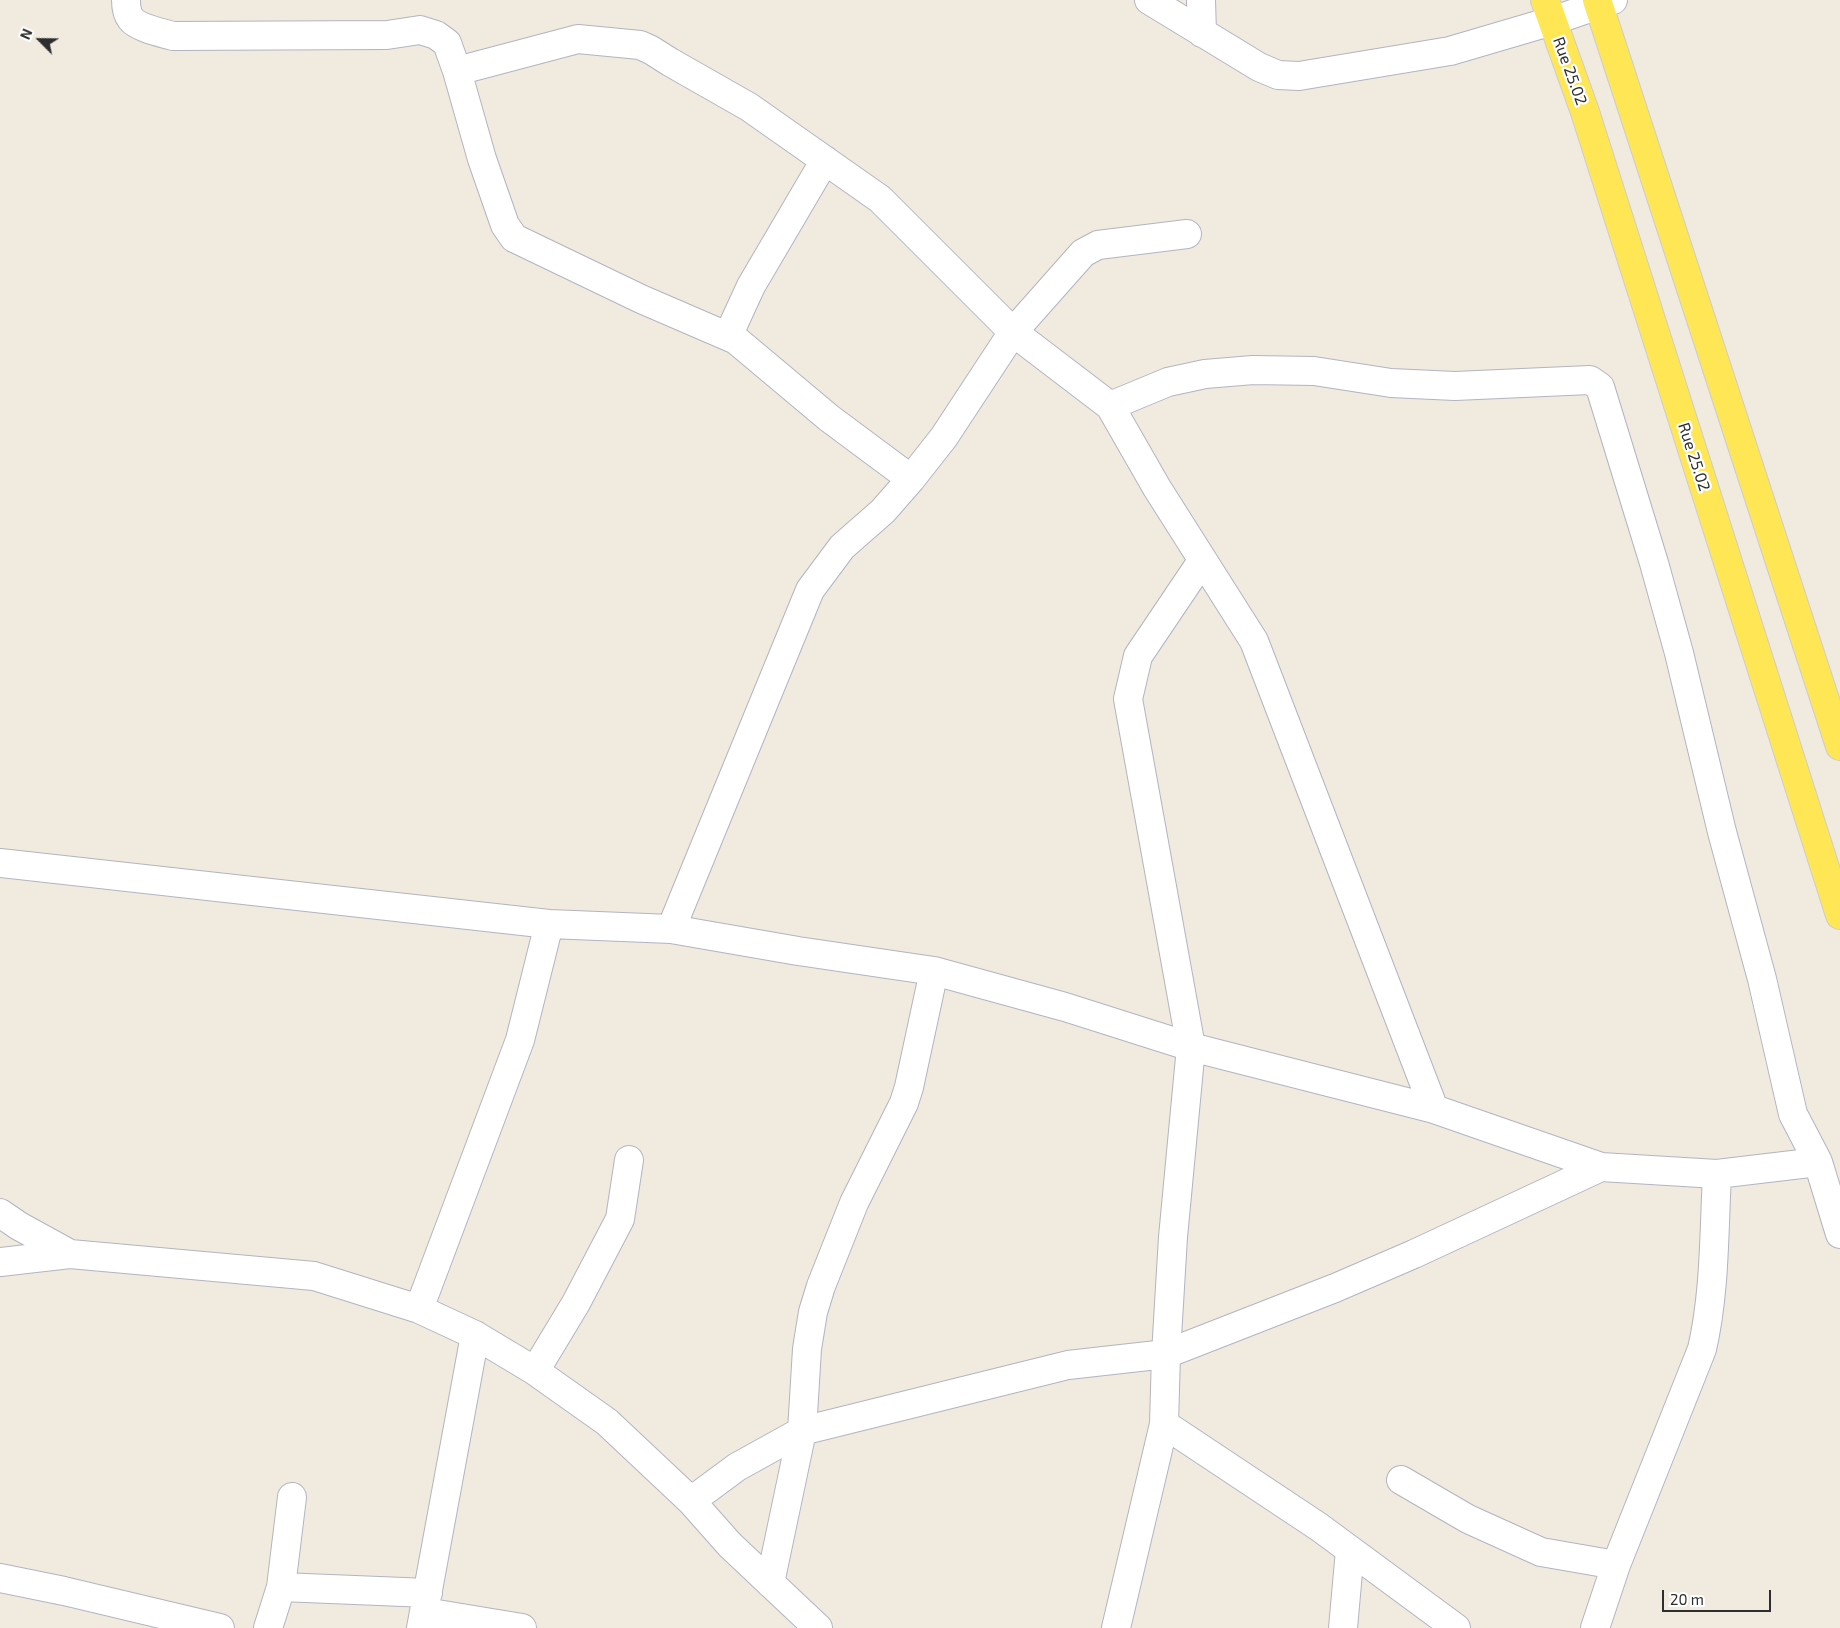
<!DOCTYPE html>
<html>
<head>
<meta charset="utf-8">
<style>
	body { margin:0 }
	#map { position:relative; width:1840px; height:1628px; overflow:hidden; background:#f0eadf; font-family:"Exo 2",sans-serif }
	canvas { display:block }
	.north { position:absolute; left:15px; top:15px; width:50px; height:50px; -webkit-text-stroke:4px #fff; paint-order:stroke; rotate:293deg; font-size:14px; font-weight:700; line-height:20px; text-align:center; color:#2e2e2e }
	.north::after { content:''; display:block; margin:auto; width:18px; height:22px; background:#2e2e2e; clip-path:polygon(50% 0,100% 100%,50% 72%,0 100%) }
	.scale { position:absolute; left:1662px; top:1590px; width:109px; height:22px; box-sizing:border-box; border:2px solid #2e2e2e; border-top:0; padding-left:6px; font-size:15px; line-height:18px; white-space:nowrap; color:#2e2e2e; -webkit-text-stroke:4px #fff; paint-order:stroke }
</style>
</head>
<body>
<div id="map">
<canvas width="1840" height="1628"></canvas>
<div class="north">N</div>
<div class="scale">20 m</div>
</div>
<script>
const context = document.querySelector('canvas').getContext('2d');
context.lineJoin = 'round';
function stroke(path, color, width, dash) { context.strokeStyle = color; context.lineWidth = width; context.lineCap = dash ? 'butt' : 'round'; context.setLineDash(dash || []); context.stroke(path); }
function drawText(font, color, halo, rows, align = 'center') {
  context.font = font + ' "Exo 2",sans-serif'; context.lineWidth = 4.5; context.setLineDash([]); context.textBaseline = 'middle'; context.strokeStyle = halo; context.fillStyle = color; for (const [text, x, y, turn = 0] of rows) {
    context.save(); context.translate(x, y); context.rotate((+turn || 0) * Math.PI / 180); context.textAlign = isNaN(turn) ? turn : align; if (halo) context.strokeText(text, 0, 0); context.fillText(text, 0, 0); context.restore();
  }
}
const minor = new Path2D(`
	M126 0C126 7 127 14 131 19 138 28 163 33 173 36L387 35 420 30 436 35 447 43 457 71 482 159 505 225 514 238 641 299 736 340 829 418 911 479
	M1149 0 1259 67 1278 75 1299 76 1450 51 1552 21 1613 0
	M1201 0 1202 33
	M457 71 578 39 640 45 651 50 670 62 749 107 880 199 1013 332 1110 406 1157 488 1254 641 1434 1109
	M728 336 751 286 825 160
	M1110 406 1168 382 1205 374 1253 370 1314 371 1391 383 1455 386 1590 380 1600 387 1654 563 1679 653 1722 832 1762 979 1793 1114 1818 1162
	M1202 561 1138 656 1128 699 1191 1047 1173 1237 1166 1354 1335 1288 1414 1254 1601 1167
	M0 863 549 924 671 929 798 951 934 971 1065 1007 1191 1047 1434 1109 1601 1167 1717 1174 1818 1162 1840 1234
	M671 929 810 590 842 547 883 511 911 479 944 437 1013 332 1083 253 1098 245 1187 234
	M0 1213 19 1226 70 1254 314 1276 419 1309 475 1335 535 1371 607 1422 691 1501 730 1545 818 1628
	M0 1262 70 1254
	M419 1309 520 1040 549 924
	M535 1371 576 1303 620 1219 629 1160
	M1401 1480 1468 1519 1541 1552 1616 1565
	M691 1501 737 1467 802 1431 1068 1365 1166 1354 1164 1424 1319 1527 1456 1628
	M0 1578 64 1591 220 1628
	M770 1583 802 1431 807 1349 813 1312 821 1286 854 1203 904 1103 909 1087 934 971
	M281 1587 428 1593
	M425 1612 522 1628
	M268 1628 281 1587 292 1497
	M421 1628 475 1335
	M1116 1628 1164 1424
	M1343 1628 1350 1550
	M1595 1628 1616 1565 1702 1349C1715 1293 1714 1232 1717 1174`);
const major = new Path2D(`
	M1545 0 1585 112 1840 915
	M1597 0 1840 746`);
stroke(minor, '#b3b4c2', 30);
stroke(major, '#cdcdcd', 30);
stroke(minor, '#fff', 28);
stroke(major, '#ffe655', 28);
drawText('16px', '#2e2e2e', '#fff', [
	["Rue 25.02",1570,71,70],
	["Rue 25.02",1694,457,72]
]);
</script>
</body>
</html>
